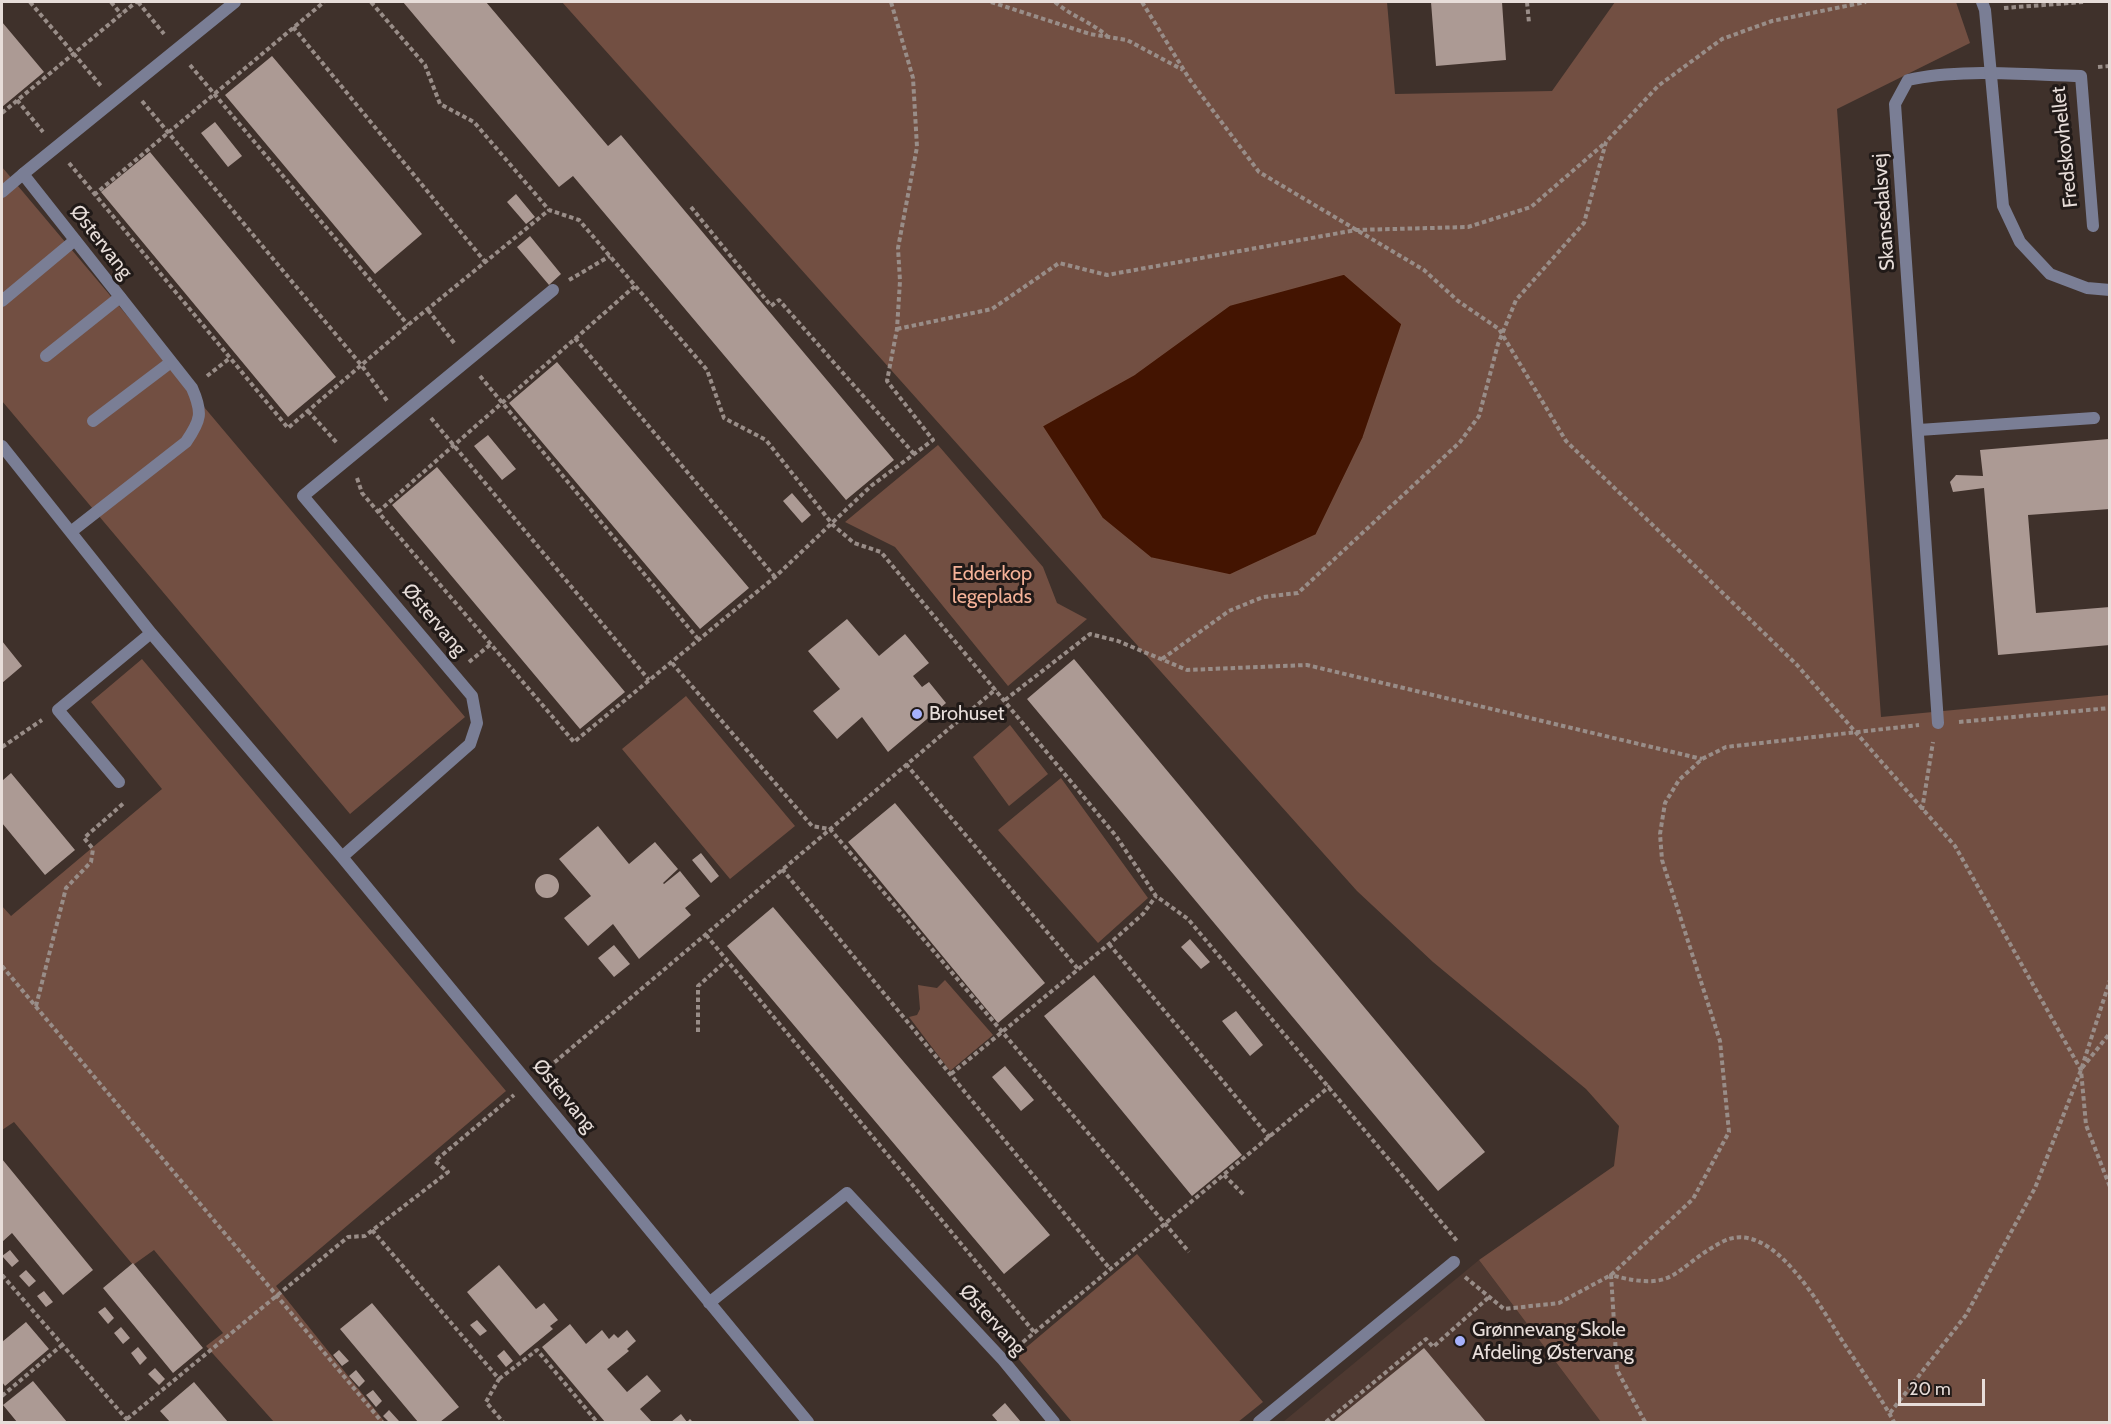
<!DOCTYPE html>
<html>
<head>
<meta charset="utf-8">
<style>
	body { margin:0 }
	#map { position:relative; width:2111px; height:1424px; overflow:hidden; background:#3f312b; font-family:Cabin,sans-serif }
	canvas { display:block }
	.frame { position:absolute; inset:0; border:3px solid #e7ddd9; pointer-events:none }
	.scale { position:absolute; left:1898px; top:1379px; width:87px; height:27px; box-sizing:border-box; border:3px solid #e7ddd9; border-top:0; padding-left:8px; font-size:18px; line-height:21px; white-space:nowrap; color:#e7ddd9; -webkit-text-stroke:4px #211a18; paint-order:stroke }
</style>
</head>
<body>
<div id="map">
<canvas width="2111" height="1424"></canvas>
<div class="frame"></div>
<div class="scale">20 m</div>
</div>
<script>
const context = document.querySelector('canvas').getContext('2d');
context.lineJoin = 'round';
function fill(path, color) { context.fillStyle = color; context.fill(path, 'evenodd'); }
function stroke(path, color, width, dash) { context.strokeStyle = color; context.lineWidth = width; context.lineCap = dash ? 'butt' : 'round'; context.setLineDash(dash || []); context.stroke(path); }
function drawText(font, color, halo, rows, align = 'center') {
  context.font = font + ' Cabin,sans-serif'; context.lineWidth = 6; context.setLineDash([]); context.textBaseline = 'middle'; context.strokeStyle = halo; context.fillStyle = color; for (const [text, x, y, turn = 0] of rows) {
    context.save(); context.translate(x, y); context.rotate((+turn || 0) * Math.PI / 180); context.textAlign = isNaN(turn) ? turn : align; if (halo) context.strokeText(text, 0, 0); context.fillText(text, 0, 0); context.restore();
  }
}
fill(new Path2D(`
	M1479 1260 1601 1422H1283Z`), '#4e3931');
fill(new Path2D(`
	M562 2H1387L1395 94 1552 91 1615 2H1956L1970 43 1837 109 1881 717 2109 695V1422H1601L1479 1260 1614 1166 1619 1126 1586 1089 1433 962 1357 891Z
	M2 167 465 717 350 814 2 401Z
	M938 445 1043 567 1057 603 1087 619 1008 686 895 547 845 522Z
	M142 659 506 1091 276 1286 385 1422H274L206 1346 223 1333 154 1250 133 1265 14 1122 2 1130V906L11 916 162 789 91 702Z
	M686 696 795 826 730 879 622 749Z
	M1010 725 1048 774 1009 806 973 757Z
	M1061 778 1148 898 1098 943 998 830Z
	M945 980 993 1035 950 1071 909 1017 917 1015 920 1009 918 985 937 988Z
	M1137 1254 1263 1402 1238 1422H1072L1016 1356Z`), '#724f42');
const water = new Path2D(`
	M1344 274 1402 324 1363 438 1316 535 1230 575 1151 558 1102 518 1042 426 1135 374 1230 305Z`);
fill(water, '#431401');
stroke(water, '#745042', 1.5);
fill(new Path2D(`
	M403 2H486L608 146 621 135 894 460 846 500 573 176 559 187Z
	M1431 2H1502L1506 60 1436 66Z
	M2 22 44 72 2 107Z
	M272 56 422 234 375 274 225 95Z
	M215 122 242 156 228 167 201 133Z
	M150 152 336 377 288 417 101 192Z
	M516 194 535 217 526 224 507 202Z
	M530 236 561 274 549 285 517 247Z
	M557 362 749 588 700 629 509 403Z
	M488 435 516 469 502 480 474 446Z
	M2109 439 2110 509 2028 515 2036 613 2110 607V645L1998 655 1984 488 1953 492 1950 482 1956 475 1983 476 1980 450Z
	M437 467 625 692 580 729 392 505Z
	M792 493 811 515 802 523 783 501Z
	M847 619 879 656 905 634 929 663 913 676 922 687 929 682 946 703 888 752 862 717 837 739 813 711 840 689 808 651Z
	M2 641 22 666 2 683Z
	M1074 659 1485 1152 1438 1191 1027 699Z
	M11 773 75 850 45 875 2 823V781Z
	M895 803 1045 983 998 1023 848 842Z
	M598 826 629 864 655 842 678 869 663 883 664 884 680 871 700 896 685 908 691 915 639 959 613 924 588 946 564 918 591 896 559 859Z
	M701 853 719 876 711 883 692 860Z
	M535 886a12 12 0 1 1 24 0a12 12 0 1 1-24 0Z
	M773 907 1050 1235 1004 1274 727 946Z
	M1190 939 1210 962 1201 969 1181 947Z
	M614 945 630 964 614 977 598 958Z
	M1094 975 1242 1155 1192 1196 1044 1016Z
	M1236 1011 1263 1045 1250 1056 1222 1021Z
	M1005 1066 1034 1100 1021 1111 992 1077Z
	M2 1159 93 1270 63 1295 12 1233 2 1242Z
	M10 1250 19 1261 12 1267 2 1256Z
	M133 1263 203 1348 173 1373 103 1288Z
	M499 1265 536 1309 544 1303 558 1320 550 1326 553 1329 520 1356 467 1292Z
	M26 1270 36 1281 29 1287 19 1276Z
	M44 1291 53 1302 46 1307 37 1296Z
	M372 1303 459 1407 440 1422H418L340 1329Z
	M105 1307 114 1318 108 1324 98 1312Z
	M477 1320 487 1331 480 1336 470 1325Z
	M26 1322 49 1349 5 1386 2 1382V1342Z
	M570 1324 586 1344 602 1330 609 1339 614 1334 618 1338 627 1330 636 1341 627 1349 629 1351 607 1369 627 1392 647 1375 661 1391 640 1409 652 1422H605L542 1347Z
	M121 1327 130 1338 123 1344 114 1333Z
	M138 1347 147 1358 140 1365 131 1353Z
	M1424 1348 1486 1422H1333Z
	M339 1350 349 1361 342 1366 333 1355Z
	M504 1350 513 1361 506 1367 497 1356Z
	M155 1368 165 1379 159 1385 148 1374Z
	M356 1370 365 1381 359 1387 349 1376Z
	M33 1381 67 1422H17L3 1405Z
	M194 1382 228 1422H170L160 1411Z
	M373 1390 382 1401 376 1407 366 1395Z
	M1005 1403 1021 1422H998L992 1415Z
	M389 1410 399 1421 398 1422H389L383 1416Z
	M681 1414 687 1422 690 1419 693 1422H671Z`), '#ac9a94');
stroke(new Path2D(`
	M30 2 101 86
	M111 2 121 14
	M138 2 164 34
	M371 2 425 65 440 104 474 122 549 210 579 220 707 370 724 418 766 440 833 525 854 543 881 552 1116 836 1156 896 1188 919 1457 1241
	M991 2 1090 34 1127 40 1183 70
	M1055 2C1071 16 1092 22 1108 37
	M1142 2 1190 80 1259 172 1424 270 1458 301 1499 329 1566 441 1797 665 1955 846 2081 1070 2086 1125 2110 1187
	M1527 2 1529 23
	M2004 8 2083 2
	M293 27 486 263
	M190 65 408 325
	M2098 67 2110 66
	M17 100 43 132
	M142 101 362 366 388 402
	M2 113 136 2
	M69 163 288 428 408 325 549 210
	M94 195 324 2
	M691 207 771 306 779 300 914 454
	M569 280 610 256
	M428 310 455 344
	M897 329 992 309 1059 263 1107 275 1356 230 1468 227 1531 207 1605 143
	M575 338 775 577
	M207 376 230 358
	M480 376 698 639
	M308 411 337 443
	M431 418 649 680
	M357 478 362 493 574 742 775 577 871 486 933 440 887 381 897 329 900 281 898 248 917 147 913 78 891 2
	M378 512 635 286
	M1162 659 1229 611 1263 597 1298 593 1460 442 1479 416 1498 344 1516 300 1584 223 1606 142 1658 86 1722 39 1772 21 1866 2
	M469 662 491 644
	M672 663 812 826 830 829 1189 1252
	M1005 700 1090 634 1118 641 1187 670 1307 665 1702 759
	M1959 722 2110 708
	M2 747 42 720
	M906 764 1078 969
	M1922 810 1933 742
	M782 869 1110 1269
	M706 935 1034 1332
	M1109 944 1270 1138
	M2 966 382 1422
	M36 1006 66 888 91 862 93 849 84 838 125 802
	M698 1032V986L727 960
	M2082 1068 2110 1033
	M543 1072 996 689
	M951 1074 1109 944 1143 914 1156 896
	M1224 1175 1245 1196
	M372 1230 499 1379 486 1402 503 1422
	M2 1275 129 1422
	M1465 1277 1504 1309 1559 1303 1611 1275 1693 1199 1729 1132 1720 1041 1662 860 1660 834 1665 803 1679 780 1702 759 1726 747 1919 725
	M1017 1347 1330 1086
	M499 1379 537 1350 597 1422
	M2 1396 62 1345
	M1890 1413 1966 1315 2035 1188 2081 1070 2110 980
	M127 1419 348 1237 365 1236 448 1172 435 1161 514 1095
	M1326 1422 1426 1339 1433 1347 1489 1297
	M1645 1422 1617 1370 1611 1275C1678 1293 1671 1269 1722 1242 1773 1215 1823 1312 1845 1345 1862 1371 1880 1396 1894 1422`), '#998d88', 4, [4.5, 3]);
stroke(new Path2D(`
	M2 192 23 174
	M2 301 75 240
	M46 356 120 297
	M93 421 171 362
	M1919 430 2094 418
	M1938 723 1895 104 1908 80C1958 68 2029 75 2081 76L2093 226`), '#7a7e95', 12);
stroke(new Path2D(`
	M1982 2 1985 10 2003 206 2020 242 2050 274 2087 288 2110 290
	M2 446 151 633 342 857 808 1422
	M72 531 186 442C201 420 203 413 192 388L23 174 235 2
	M119 782 58 710 151 633
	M342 857 470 744 477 723 472 696 303 496 553 290
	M709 1303 847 1193 1003 1360 1054 1422
	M1259 1422 1454 1262`), '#7a7e95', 12);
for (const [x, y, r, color] of [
	[917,714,6,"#a6b1fc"],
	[1460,1341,6,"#a6b1fc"]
]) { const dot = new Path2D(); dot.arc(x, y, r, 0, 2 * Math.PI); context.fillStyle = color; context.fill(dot); stroke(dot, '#211a18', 2); }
drawText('20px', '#e7ddd9', '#211a18', [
	["Fredskovhellet",2065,147,-96],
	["Skansedalsvej",1884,212,-94],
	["Østervang",101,242,52],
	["Østervang",434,620,50],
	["Østervang",564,1096,51],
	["Østervang",992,1320,48]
]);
drawText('20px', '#f5b298', '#211a18', [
	["Edderkop",992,574],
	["legeplads",992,597]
]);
drawText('20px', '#e7ddd9', '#211a18', [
	["Brohuset",929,714],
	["Grønnevang Skole",1472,1330],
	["Afdeling Østervang",1472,1353]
], 'left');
</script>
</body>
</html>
